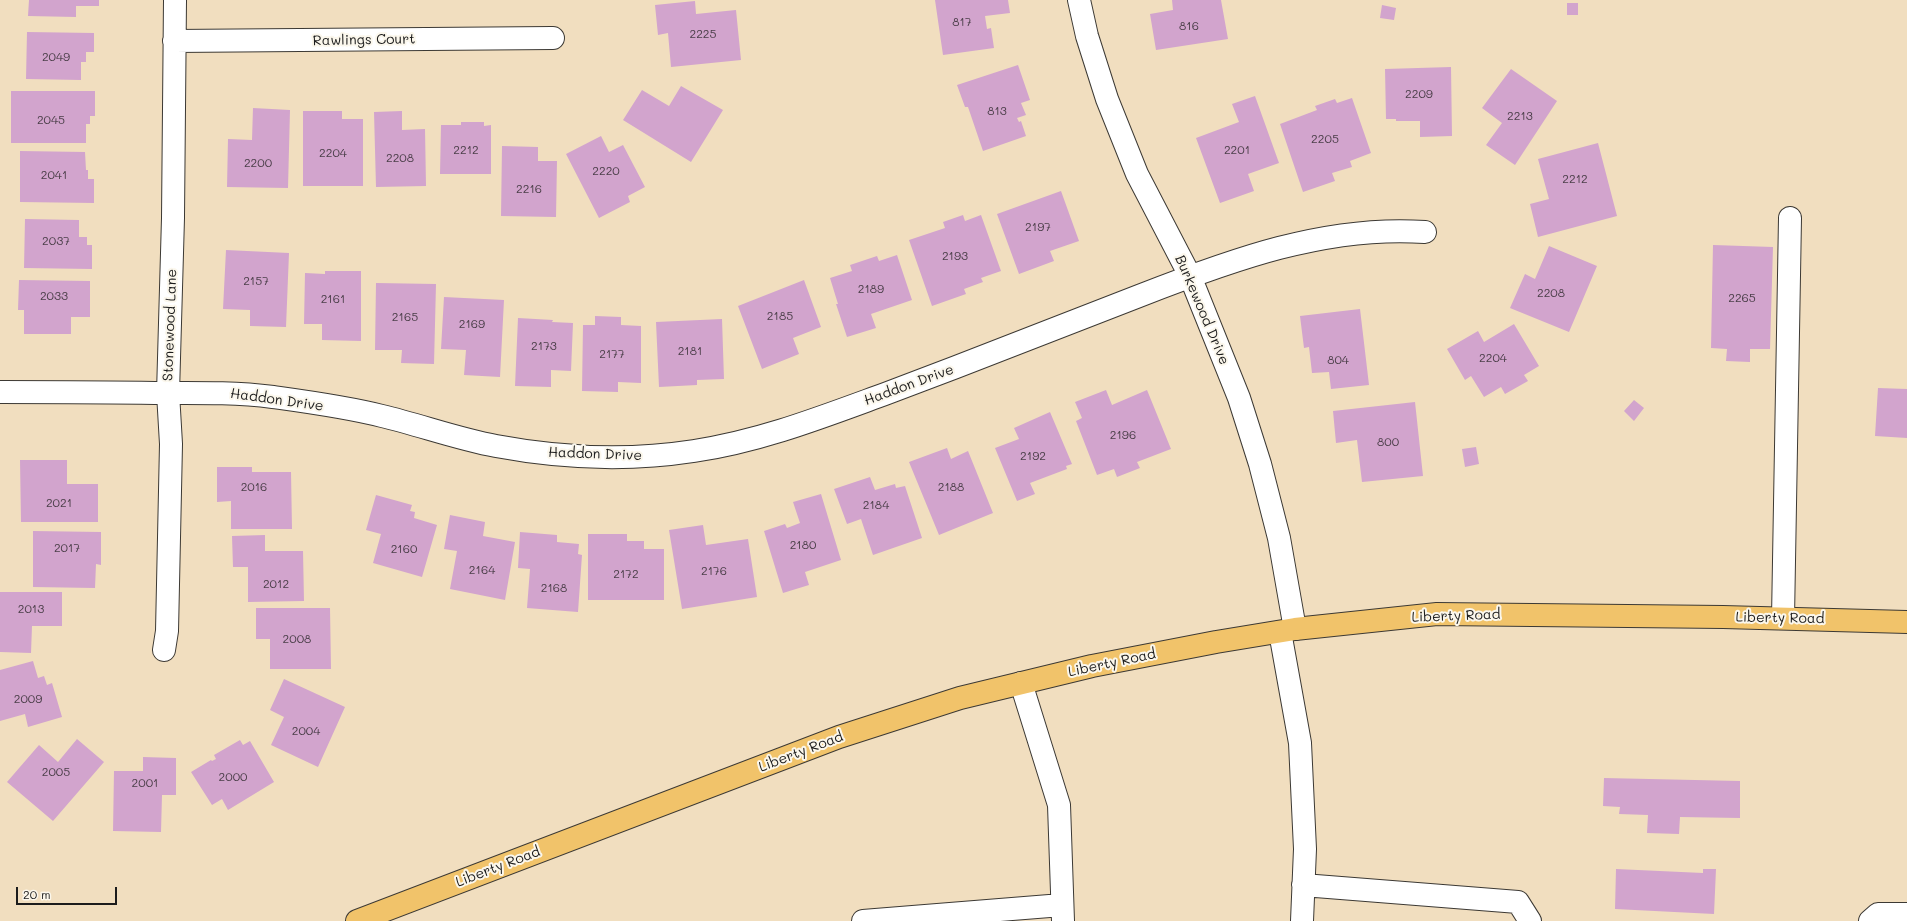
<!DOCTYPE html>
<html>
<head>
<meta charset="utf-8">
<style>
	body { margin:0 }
	#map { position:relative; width:1907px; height:921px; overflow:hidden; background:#f1debf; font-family:Mali,sans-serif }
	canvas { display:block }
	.scale { position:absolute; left:16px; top:887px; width:101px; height:18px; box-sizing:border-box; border:2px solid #1c1c1c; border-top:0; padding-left:5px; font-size:12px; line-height:14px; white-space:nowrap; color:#1c1c1c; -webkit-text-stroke:3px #fbf7ec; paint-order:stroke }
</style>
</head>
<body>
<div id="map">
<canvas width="1907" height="921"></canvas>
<div class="scale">20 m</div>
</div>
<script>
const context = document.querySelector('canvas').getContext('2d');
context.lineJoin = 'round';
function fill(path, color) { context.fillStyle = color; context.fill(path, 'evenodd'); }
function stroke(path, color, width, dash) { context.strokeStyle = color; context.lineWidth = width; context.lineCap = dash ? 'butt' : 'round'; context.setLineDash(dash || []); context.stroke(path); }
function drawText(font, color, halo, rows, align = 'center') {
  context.font = font + ' Mali,sans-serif'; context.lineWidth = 4; context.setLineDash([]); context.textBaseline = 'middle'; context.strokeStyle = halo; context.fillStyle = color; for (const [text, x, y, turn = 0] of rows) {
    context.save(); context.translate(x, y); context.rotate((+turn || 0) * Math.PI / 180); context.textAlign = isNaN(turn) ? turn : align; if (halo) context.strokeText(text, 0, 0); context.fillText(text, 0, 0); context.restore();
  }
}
fill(new Path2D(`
	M29 0H99V6H76V17L28 16Z
	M935 0H1008L1010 13 985 16 987 29 991 28 994 48 943 55Z
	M1172 0H1221L1228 39 1156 50 1150 14 1173 10Z
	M695 1 696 14 736 10 741 60 671 67 668 33 658 35 655 5Z
	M1567 3H1578V15H1567Z
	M1382 5 1396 8 1394 20 1380 18Z
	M27 32 94 33V52H86V62H81V80L26 79Z
	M1018 65 1030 100 1021 103 1026 115 1017 118 1019 122 1021 121 1026 136 983 151 968 107H965L957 85Z
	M1451 67 1452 136 1420 137V121H1396V119H1386L1385 69Z
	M1511 69 1557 101 1515 165 1486 145 1502 123 1482 108Z
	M681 86 723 110 691 162 623 120 642 90 669 106Z
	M11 91H95V116H90V124H86V143H11Z
	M1255 96 1279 163 1248 174 1254 191 1220 203 1196 138 1239 122 1232 104Z
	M1352 98 1371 153 1350 161 1352 167 1332 173 1335 181 1303 192 1280 124 1317 110 1315 106 1335 99 1337 103Z
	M253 108 290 110 288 188 227 187 228 139 252 140Z
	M303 111H342V119H363V186H303Z
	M402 111V130L425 129 426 186 376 187 374 112Z
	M461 122H484V126L491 125V174H440L441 125H461Z
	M601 136 609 152 623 145 645 187 628 196 630 202 599 218 566 154Z
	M1598 143 1617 216 1538 237 1530 204 1549 199 1538 159Z
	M502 146 538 147V161H557L556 217 501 216Z
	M20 151 85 152 86 170H88V179H94V203L20 202Z
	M1061 191 1079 241 1050 251 1054 261 1019 274 997 214Z
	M963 215 965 221 981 215 1001 271 981 278 983 282 964 289 966 294 932 306 909 240 945 228 943 222Z
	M25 219 79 220V237H87V245H92V269L24 268Z
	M1713 245 1773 247 1770 349H1750V362L1726 361 1727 349 1711 348Z
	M1549 246 1597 266 1569 332 1510 308 1525 274 1535 279Z
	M226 250 289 253 286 327 250 326V310L223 309Z
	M897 255 912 300 871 314 876 328 847 337 836 304H838L830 278 852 271 850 265 877 256 879 261Z
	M325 271H361V341L322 340V324H304L305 273 325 274Z
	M19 280 90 281V317H71V334H24V310H18Z
	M804 280 821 327 793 338 799 354 762 369 738 306Z
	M376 283 436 284 434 364 401 363 402 350H375Z
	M444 297 504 300 500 377 464 375 466 350 441 349Z
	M1360 309 1369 385 1331 389 1329 372 1312 373 1309 347 1304 348 1300 316Z
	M595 316 621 317V325L641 326V383L618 382V392L582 391 583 325H595Z
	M518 318 553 320 552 322 573 323 571 371 551 370V387L515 386Z
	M722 319 724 379 697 380V385L659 387 656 322Z
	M1514 324 1539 366 1524 375 1528 381 1505 394 1501 387 1484 397 1471 376 1465 380 1447 349 1478 331 1484 342Z
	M1878 388 1907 389V438L1875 436Z
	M1106 390 1112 405 1147 390 1171 449 1137 462 1140 468 1117 477 1114 469 1097 475 1076 421 1082 418 1075 402Z
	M1634 400 1644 408 1634 421 1624 411Z
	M1415 402 1423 476 1362 482 1357 440 1336 443 1333 411Z
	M1050 412 1072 464 1066 466 1067 469 1030 483 1035 494 1017 501 995 448 1019 439 1014 428Z
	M1476 447 1479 464 1465 467 1462 449Z
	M947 448 951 459 968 451 993 513 939 535 909 462Z
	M20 460H67V484H98V522H21Z
	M217 467H252V472H291L292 529H231V501L217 502Z
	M870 477 875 490 895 484 896 488 905 486 922 538 873 555 861 519 847 524 834 489Z
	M821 494 841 560 805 572 809 585 783 593 764 531 785 524 787 528 800 523 793 502Z
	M376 495 412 505 410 511 415 512 414 518 437 525 422 577 373 563 381 534 366 530Z
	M450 515 485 522 483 536 515 542 505 600 450 589 457 551 444 549Z
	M703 525 706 545 748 539 757 597 682 609 669 530Z
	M33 531 101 532V565L96 564 95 588 33 587Z
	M520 532 557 535V542L579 544 578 554 582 555 578 612 527 608 530 569 518 568Z
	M588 534H627V541H644V549H664V600H588Z
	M265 535V551H303L304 601 248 602V567H233L232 536Z
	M0 592H62V626H32L31 653 0 652Z
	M256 608H330L331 669H270V639H256Z
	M33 661 38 678 44 676 47 685 52 683 62 717 28 727 25 714 0 721V670Z
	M284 679 345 707 318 767 271 745 284 717 270 710Z
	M77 739 104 762 53 821 7 782 39 745 58 762Z
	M240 740 243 745 250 741 274 782 228 810 222 799 212 805 191 772 211 760 212 761 216 759 214 755Z
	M143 757 176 758V795H162L161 832 113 831 114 771H143Z
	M1604 778 1740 781V818L1680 817 1679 834 1647 833 1648 815 1619 814 1620 807 1603 806Z
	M1616 869 1703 873V869H1716L1714 914 1615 909Z`), '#d2a4cd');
const minor = new Path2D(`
	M1079 0 1087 36 1107 99 1137 174 1190 276 1239 398 1260 464 1279 538 1295 629
	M174 41 553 38
	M0 392C52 392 103 392 155 393 195 393 233 392 273 397 309 402 347 407 382 416 420 425 458 439 496 446 560 458 629 461 694 451 761 441 822 417 885 394 970 362 1055 329 1139 296 1231 260 1326 225 1425 232
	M1783 618 1790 218
	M1280 632 1300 743 1305 849 1302 921
	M164 650 167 631 171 444 168 393 173 218 175 0
	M1021 683 1059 805 1063 921
	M1303 885 1518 902 1530 921
	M863 921 1062 905
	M1870 921 1878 914H1907`);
const major = new Path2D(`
	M357 921 839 737 960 698 1092 666 1216 642 1295 629 1437 614 1723 617 1907 622`);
stroke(minor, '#3c3934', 24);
stroke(major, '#3c3934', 24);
stroke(minor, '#fff', 22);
stroke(major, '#f1c36a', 22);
drawText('12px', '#4a3e48', null, [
	["817",962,22],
	["816",1189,26],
	["2225",703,34],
	["2049",56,57],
	["2209",1419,94],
	["813",997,111],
	["2213",1520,116],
	["2045",51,120],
	["2205",1325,139],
	["2212",466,150],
	["2201",1237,150],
	["2204",333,153],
	["2208",400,158],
	["2200",258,163],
	["2220",606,171],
	["2041",54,175],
	["2212",1575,179],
	["2216",529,189],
	["2197",1038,227],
	["2037",56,241],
	["2193",955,256],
	["2157",256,281],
	["2189",871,289],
	["2208",1551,293],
	["2033",54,296],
	["2265",1742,298],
	["2161",333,299],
	["2185",780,316],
	["2165",405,317],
	["2169",472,324],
	["2173",544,346],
	["2181",690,351],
	["2177",612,354],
	["2204",1493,358],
	["804",1338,360],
	["2196",1123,435],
	["800",1388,442],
	["2192",1033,456],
	["2016",254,487],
	["2188",951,487],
	["2021",59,503],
	["2184",876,505],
	["2180",803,545],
	["2017",67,548],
	["2160",404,549],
	["2164",482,570],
	["2176",714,571],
	["2172",626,574],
	["2012",276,584],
	["2168",554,588],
	["2013",31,609],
	["2008",297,639],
	["2009",28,699],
	["2004",306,731],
	["2005",56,772],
	["2000",233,777],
	["2001",145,783]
]);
drawText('14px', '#1c1c1c', '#fbf7ec', [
	["Rawlings Court",364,40,-1],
	["Burkewood Drive",1202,310,67],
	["Stonewood Lane",170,325,-88],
	["Haddon Drive",909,385,-20],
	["Haddon Drive",277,400,8],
	["Haddon Drive",595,454,2],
	["Liberty Road",1456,616,-2],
	["Liberty Road",1780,618,1],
	["Liberty Road",1112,663,-12],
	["Liberty Road",801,752,-21],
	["Liberty Road",498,867,-21]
]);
</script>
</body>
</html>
